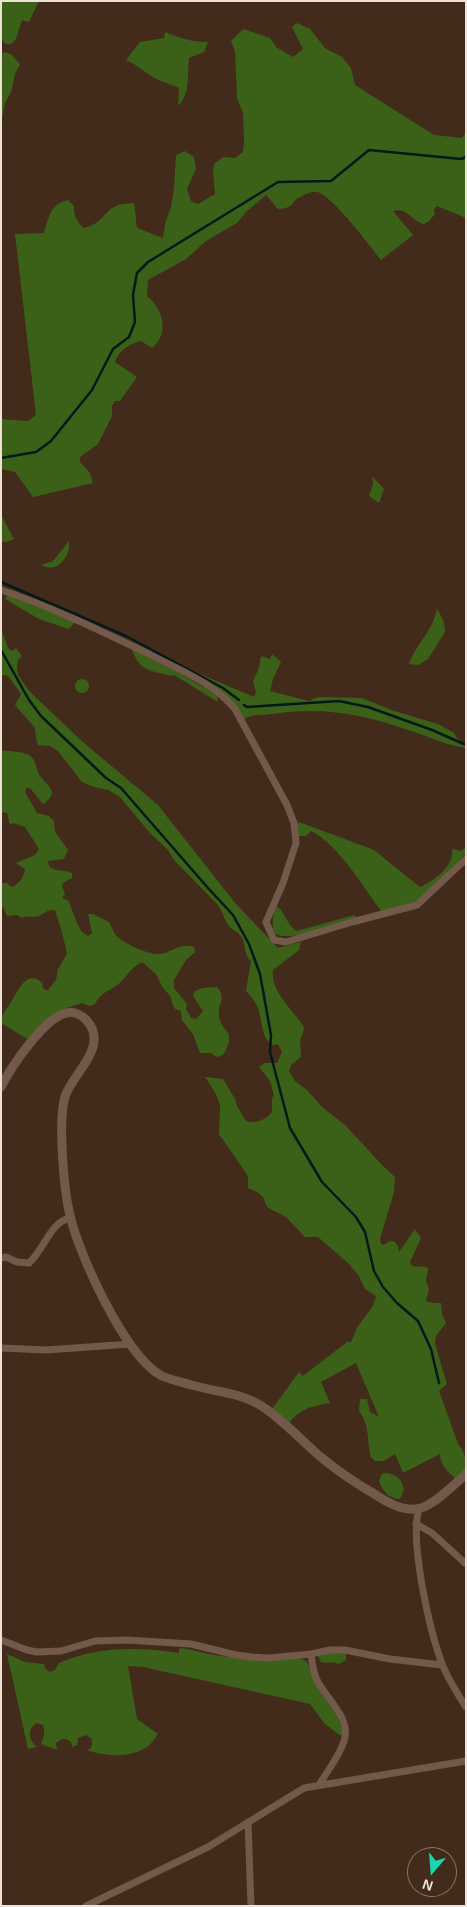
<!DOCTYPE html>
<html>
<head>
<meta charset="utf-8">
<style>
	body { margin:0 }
	#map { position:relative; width:467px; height:1907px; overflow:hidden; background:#422b1b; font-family:Helvetica,sans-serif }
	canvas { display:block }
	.frame { position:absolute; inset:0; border:2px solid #f0e1d7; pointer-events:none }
	.north { position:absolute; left:407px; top:1847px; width:50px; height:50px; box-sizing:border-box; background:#422b1b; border:1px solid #887466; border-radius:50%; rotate:198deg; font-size:14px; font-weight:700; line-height:20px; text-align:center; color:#f0e1d7 }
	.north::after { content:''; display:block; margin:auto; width:18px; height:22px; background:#1ad5b2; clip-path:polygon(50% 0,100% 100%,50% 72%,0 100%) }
</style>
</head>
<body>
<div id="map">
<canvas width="467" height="1907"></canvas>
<div class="frame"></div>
<div class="north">N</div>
</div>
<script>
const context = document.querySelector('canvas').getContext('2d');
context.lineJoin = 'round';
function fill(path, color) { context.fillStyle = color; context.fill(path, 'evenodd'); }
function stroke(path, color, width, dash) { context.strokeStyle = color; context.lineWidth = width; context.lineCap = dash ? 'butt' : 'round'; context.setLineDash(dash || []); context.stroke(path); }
fill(new Path2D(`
	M1 1H39L29 22 22 20 16 39 11 44H5L1 38Z
	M297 23 310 29 325 48 342 57 351 68 355 85 434 135 462 138 466 132V218L437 206 434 209 435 214 429 221 424 224C411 221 408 207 393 211L413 235 381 260C370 246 332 195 317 192 311 190 301 197 296 199 291 208 287 208 278 209L266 195 246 212 237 223 206 241 186 259 148 280 147 296C163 309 170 333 152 348L141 341C129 344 119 350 115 362L137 377 120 401H115L112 406V416L98 444 80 457V462L90 473 93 483 33 497 15 472 1 469V419L28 421 36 415 15 234 44 233C49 217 50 204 68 200L74 206C74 216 76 221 84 228 104 223 103 211 118 205 123 203 129 204 134 203L137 228 163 238 165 224 171 207 174 189 176 155 185 151 194 157 196 169 187 189 191 201 198 204 215 194 213 173 214 164 223 157 235 158 243 152 244 142 243 113 237 98 235 51 231 41 243 29 270 38 276 47 293 57 303 49 292 27Z
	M165 32C179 38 192 42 208 42L204 52 189 58C187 75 191 93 178 106L179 88 154 78 134 64 126 60 140 42 164 38Z
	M4 52 11 54 20 64 15 74 11 92 5 103 1 124V55Z
	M372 476 384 489 379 503 369 496 373 484Z
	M1 515 14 539 6 542 1 541Z
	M69 541C71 557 57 574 41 565L53 561Z
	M7 596H11L75 622 69 629 39 619 5 599Z
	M437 608 444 622 445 632 428 659 418 665 409 664C416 643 433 632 437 608Z
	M1 629 8 648 12 651 16 648 22 656 18 660 17 667 18 675 29 691 84 743 158 805 236 904 278 948 301 942 299 950 273 970C270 991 293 1010 304 1027L303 1033 300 1040 301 1057 291 1065 289 1071 295 1081 308 1091 322 1107 345 1125 383 1166 395 1177 394 1192 380 1239 381 1244 384 1245 390 1241H394L398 1246 399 1252 415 1229 421 1238 410 1262 412 1266 427 1267 428 1270 426 1281 429 1289 426 1301 433 1303H441L442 1314 446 1323 436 1336 435 1344 447 1384 439 1391 458 1444C465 1451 466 1460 466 1470L456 1479C448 1472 440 1465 440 1454L403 1473 395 1454 384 1461H375L371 1457C366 1439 371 1428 359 1411L360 1399H367L370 1412 379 1417 356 1363 321 1382 330 1403C312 1406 300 1409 289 1423L272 1409 299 1372 303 1376 347 1342H351L358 1326 373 1306 376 1296 365 1289 359 1276 349 1264 332 1249 318 1237H305L286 1217 267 1207 263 1197 257 1192 248 1188V1176L219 1134 220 1105 216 1094 205 1077 223 1079 235 1099 237 1106 246 1121C257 1124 265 1120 272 1112V1098L274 1095 270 1081 259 1067 265 1063H277L282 1052 278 1044 273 1045C260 1039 263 1016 256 1004 254 999 249 995 246 991L251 961C244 955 246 948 243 940 241 933 233 931 229 926 224 920 223 912 218 905L174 860 168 850 150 833 120 797 108 790 94 787 82 782 58 751 50 746 38 745 36 739 35 728 15 705 21 694C17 689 11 678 6 675L1 676Z
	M132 649 177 672 212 692 217 696 218 702 174 675 171 676C151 670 139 672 132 649Z
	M272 654 281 662 273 679 270 691 309 701 318 697 362 698 394 711 438 724 454 733 458 740 466 744V748C446 745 430 737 411 731 365 714 321 706 272 714 262 716 251 713 243 720 229 695 218 688 195 672L254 697 256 692 253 681 259 668 261 656 270 659Z
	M75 686a7 7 0 1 1 14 0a7 7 0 1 1-14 0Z
	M1 750C7 751 25 752 29 755 37 760 35 769 40 776 47 786 61 792 43 804L30 788H26L25 792 37 813 49 816 54 821 55 832 68 850 64 859 48 861 49 866C57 873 63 869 72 873V878L63 883 62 886 65 894 62 898 68 900 78 925 82 932 88 936 92 933 88 914H93C98 917 102 918 107 921 112 924 112 930 115 934 120 942 147 954 157 954 171 955 178 942 194 947L195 952 186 960 174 980V988L187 1004 186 1009 191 1018 196 1019 203 1011 193 996 195 991 203 988 217 987C227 999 218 1001 219 1014 220 1034 239 1029 223 1055L216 1057 211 1053H200L193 1034 182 1020 181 1011 175 1009 172 1003 171 997 163 988 156 974 142 962C133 966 128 974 122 981 113 990 101 991 95 1004L89 1006 82 1003 64 1009 29 1040 1 1023V1018C6 1009 12 1001 17 992 23 982 30 972 42 983L43 988 47 991 56 980 58 969 67 954 62 932 55 910C46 910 47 912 39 916 33 918 27 915 22 918L17 915 7 916 3 907H1V883H7L12 887C19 884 24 877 25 869L16 863 35 855 39 849 25 827 13 823 10 825 7 813 1 812Z
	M299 822 374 850 416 884 421 887C434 880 455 866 452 849L461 851 466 847V853L434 887 415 902 382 912C363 887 338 844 311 831L306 836H298L297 824Z
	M278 907C286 914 287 926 297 931L347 917 355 915 356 919C340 923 288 944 275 933 271 925 273 917 275 908Z
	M386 1473C396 1474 402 1479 404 1490L400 1499C388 1499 383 1491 379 1481L382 1474Z
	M182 1648 214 1655 244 1659 300 1658 306 1661 335 1710 344 1733 341 1736 325 1724 310 1704 143 1667 128 1666 137 1719 158 1734C155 1738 152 1743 148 1746 132 1759 105 1756 86 1750L90 1749 92 1745V1739L86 1735 78 1738 77 1745 72 1747 71 1742 66 1739H62L56 1743 57 1750 41 1744C44 1737 45 1732 43 1725L37 1723C27 1728 28 1740 37 1747L28 1749 7 1654 25 1662 44 1664 45 1668 50 1672 55 1670 59 1663C98 1646 137 1647 179 1653V1649Z
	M346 1652V1660L339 1664C332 1661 327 1664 321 1662L317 1654Z`), '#3b6118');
stroke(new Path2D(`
	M1 458 36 452 51 441 92 390 113 349 129 337 135 322 133 295 137 273 148 262 278 182 331 181 369 150 461 159 466 157
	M1 582 126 636 223 688 239 700
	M1 650 29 700 41 716 106 778 121 788 208 888 233 915 249 944 260 974 271 1035 270 1052 290 1128 322 1182 356 1217 365 1232 374 1271 383 1287 397 1303 418 1321 431 1349 439 1383
	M244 705 247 707 339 701 368 707 432 730 466 745`), '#051919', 2.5);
stroke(new Path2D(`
	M1 590C52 607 101 631 149 654 179 670 213 682 235 709L287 805 294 823 296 843 283 883 266 922 274 940 286 942 352 922 417 905 466 859
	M1 1258 6 1257 17 1262 29 1263C44 1250 50 1222 70 1218
	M1 1348 46 1350 131 1344
	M419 1509C409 1541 430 1631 442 1664 448 1679 457 1693 466 1707
	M416 1524 432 1533 466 1564
	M1 1640 27 1650 37 1652 61 1651 95 1641 127 1640 191 1644 236 1655 252 1657 269 1658 311 1654 330 1650H345L390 1659 442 1665
	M311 1654C312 1662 313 1672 317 1680 326 1699 352 1718 344 1741 339 1757 328 1770 319 1785
	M248 1822 251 1906
	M86 1906 208 1847 304 1788 466 1761`), '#735949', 7);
stroke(new Path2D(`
	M1 1087C11 1067 44 1018 66 1013 81 1010 95 1025 94 1040 94 1057 73 1077 66 1094 57 1116 64 1195 71 1219 73 1228 76 1236 79 1244 92 1279 129 1359 162 1376 171 1380 182 1382 191 1385 216 1392 245 1393 266 1409 286 1423 303 1442 322 1458 339 1472 357 1484 376 1495 388 1503 406 1513 421 1508 435 1504 455 1484 466 1474`), '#735949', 9);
</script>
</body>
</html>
